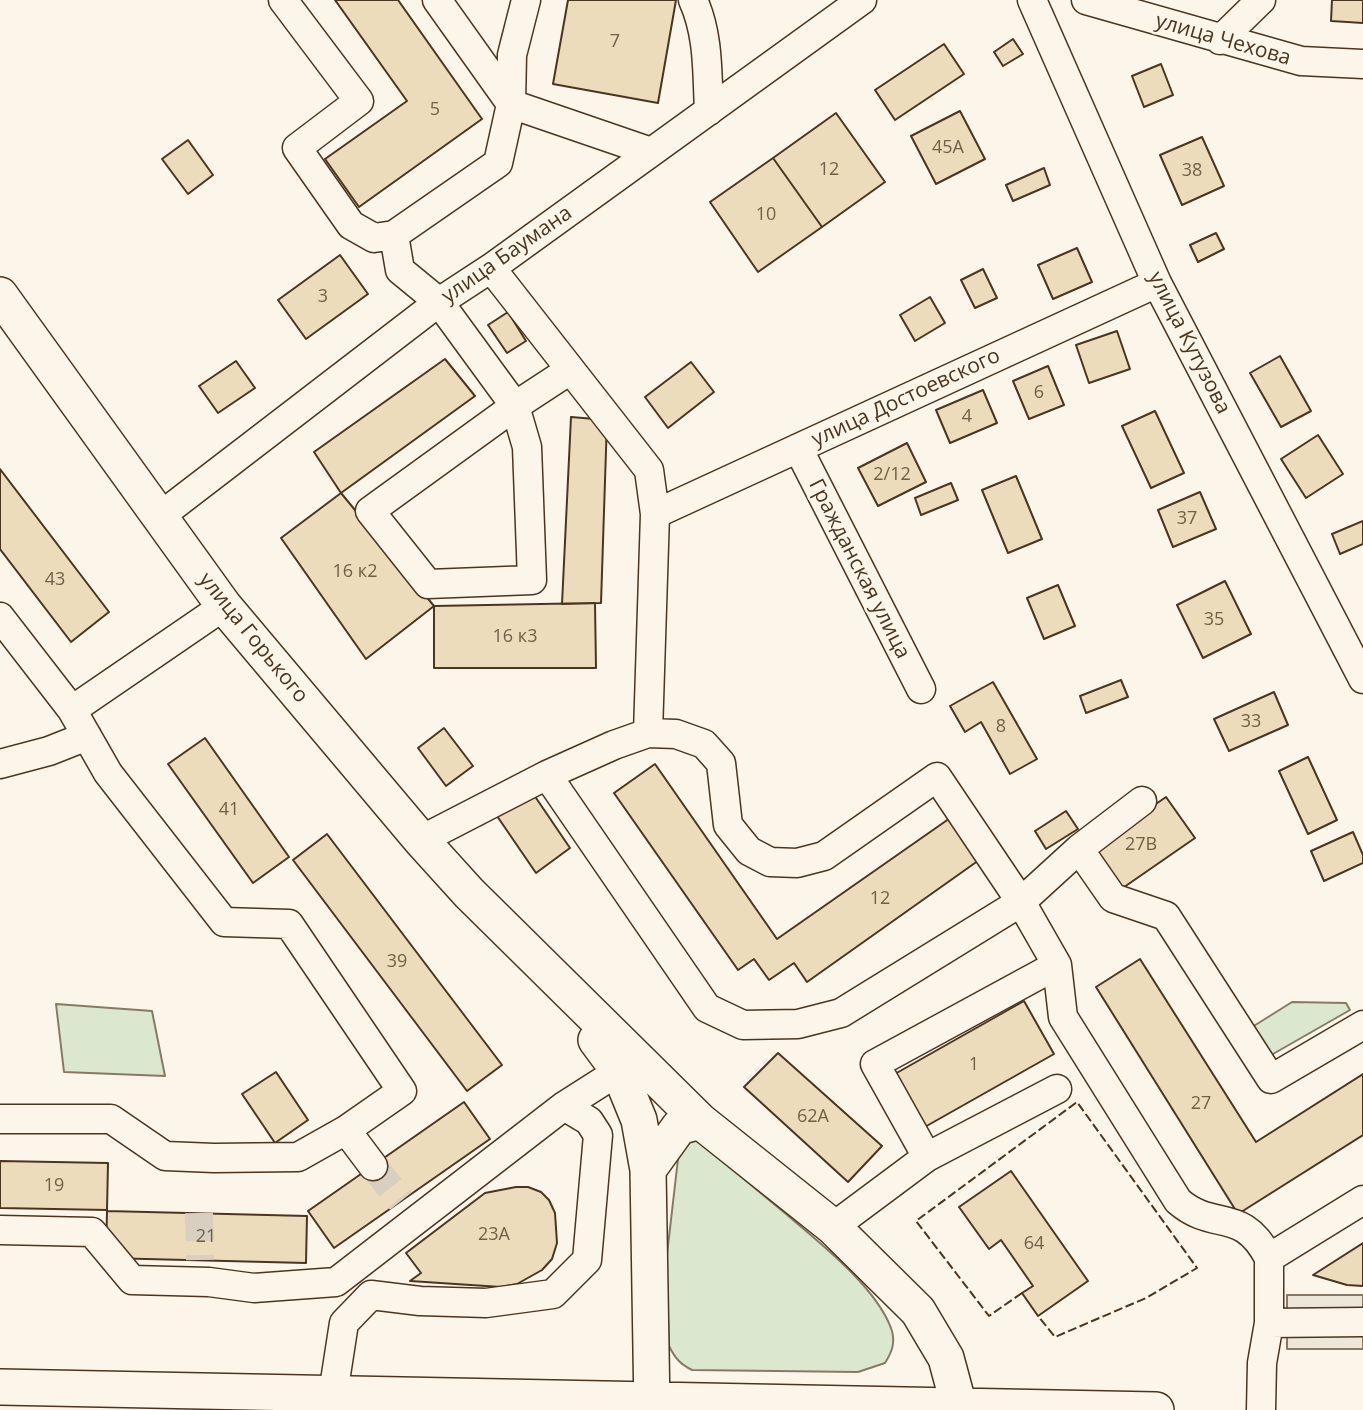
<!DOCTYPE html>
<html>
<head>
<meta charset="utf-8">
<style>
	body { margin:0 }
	canvas { display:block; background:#fbf6e9 }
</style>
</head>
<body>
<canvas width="1363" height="1410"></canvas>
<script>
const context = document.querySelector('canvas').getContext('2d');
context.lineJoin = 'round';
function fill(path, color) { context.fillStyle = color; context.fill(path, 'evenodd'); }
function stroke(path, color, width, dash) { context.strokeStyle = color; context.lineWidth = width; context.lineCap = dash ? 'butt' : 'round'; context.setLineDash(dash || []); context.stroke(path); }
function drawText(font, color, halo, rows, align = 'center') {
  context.font = font + ' "Open Sans",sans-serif'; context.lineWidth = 5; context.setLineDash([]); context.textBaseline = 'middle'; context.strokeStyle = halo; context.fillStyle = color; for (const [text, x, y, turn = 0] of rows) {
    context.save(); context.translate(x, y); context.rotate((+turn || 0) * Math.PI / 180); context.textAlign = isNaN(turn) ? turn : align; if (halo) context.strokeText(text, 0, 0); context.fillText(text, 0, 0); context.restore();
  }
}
const green = new Path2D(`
	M1292 1002 1346 1003 1350 1010 1266 1058 1249 1029Z
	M56 1004 152 1011 165 1076 64 1072Z
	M690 1140 699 1141C728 1166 757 1190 786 1214 820 1243 875 1286 891 1328 896 1342 892 1352 885 1363L858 1372 692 1370C680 1364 675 1358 669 1346L666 1263 678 1159 684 1145Z`);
fill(green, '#dce7d0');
stroke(green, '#887966', 2);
const parking = new Path2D(`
	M1287 1295H1363V1349H1287Z`);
fill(parking, '#ede7d9');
stroke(parking, '#887966', 2);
const building = new Path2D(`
	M335 0H398L482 119 359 207 325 159 407 101Z
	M568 0H676L658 103 553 84Z
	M1332 0H1363V23L1331 21Z
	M1013 39 1023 54 1003 66 994 52Z
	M944 44 964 74 895 120 875 90Z
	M1161 64 1173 95 1144 107 1132 76Z
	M960 111 985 159 936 184 911 136Z
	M836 113 885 182 822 227 773 158Z
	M1202 137 1224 186 1182 205 1160 155Z
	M188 140 213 175 188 194 162 159Z
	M773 158 822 227 758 272 710 202Z
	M1044 168 1050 185 1013 201 1006 185Z
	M1216 233 1224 249 1198 262 1190 245Z
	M1077 248 1092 282 1053 299 1038 265Z
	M340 255 368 294 306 339 278 300Z
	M983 269 997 298 975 308 961 280Z
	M930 297 945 323 915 341 900 315Z
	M508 312 526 341 507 353 488 325Z
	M1117 331 1130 369 1089 383 1076 345Z
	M1280 356 1311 411 1281 427 1250 373Z
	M445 359 475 396 341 493 314 452Z
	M236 361 255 388 218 413 199 386Z
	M691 362 714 392 668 428 645 397Z
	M1048 366 1064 405 1029 419 1013 381Z
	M983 390 997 423 950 443 936 410Z
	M1155 411 1184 473 1151 488 1122 426Z
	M571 417 607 420 601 603 562 604Z
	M1318 435 1343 474 1306 498 1281 459Z
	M907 443 926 482 878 506 858 468Z
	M0 469 109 612 71 642 0 549Z
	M1016 476 1042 539 1008 553 982 490Z
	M951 483 958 500 921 515 915 498Z
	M1200 492 1216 529 1173 547 1158 510Z
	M341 493 434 606 366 659 281 538Z
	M1363 521V544L1340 554 1332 534Z
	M1225 581 1251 634 1203 658 1177 605Z
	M1058 585 1075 626 1044 639 1027 598Z
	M595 603 596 668H434V606Z
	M1121 680 1128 697 1086 713 1080 696Z
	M993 682 1037 759 1010 774 981 722 965 732 950 706Z
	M1274 692 1288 725 1229 751 1214 719Z
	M444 728 473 766 446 786 418 748Z
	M205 738 289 857 253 883 168 764Z
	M1308 757 1337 820 1308 834 1279 771Z
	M655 764 777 939 953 816 982 858 807 982 794 963 769 980 754 959 738 970 614 793Z
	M532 792 570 848 536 873 497 816Z
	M1166 797 1195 838 1117 892 1088 851Z
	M1066 811 1078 829 1046 849 1035 831Z
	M1353 832 1363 855V863L1324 881 1311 851Z
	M327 834 502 1065 467 1091 293 860Z
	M1140 959 1256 1142 1363 1074V1135L1238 1214 1096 987Z
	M1024 1001 1054 1054 923 1128 893 1075Z
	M778 1053 882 1146 848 1182 744 1087Z
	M276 1072 308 1120 275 1143 242 1094Z
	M464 1102 490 1139 334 1248 308 1211Z
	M0 1161 108 1163 107 1210 0 1208Z
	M1011 1171 1088 1281 1038 1316 1022 1293 1033 1286 1001 1240 989 1249 959 1207Z
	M516 1187H528L541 1192 549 1200 555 1213 557 1243 552 1259 542 1270 517 1284 501 1287 410 1281 421 1273 406 1253 485 1193Z
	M107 1211 307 1216 306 1263 106 1258Z
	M1363 1243V1286L1347 1285 1313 1275Z`);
fill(building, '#ecdcbc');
stroke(building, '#4a3520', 2);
stroke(new Path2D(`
	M373 1166 401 1201
	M199 1213 200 1260`), '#d8cfc1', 28, [28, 14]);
const minor = new Path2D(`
	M283 0 359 101 297 148 351 225 374 238 394 235 498 163 511 104 437 0
	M526 0 512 55 511 104 651 152
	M693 0C709 35 707 73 709 111
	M1032 0 1157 283 1363 679
	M1086 0 1301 61 1363 64
	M1220 40 1261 0
	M394 235 400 270 439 302 515 406 370 511 428 584 532 580 527 447 515 406 570 370
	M491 268 649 470 655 514 648 733
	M798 448 921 689
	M655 514 1157 283
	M159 517 439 302 491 268 862 0
	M0 617 72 710
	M0 764 49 751 87 736
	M547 775 614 745 648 733 676 734 704 744 721 763 728 825 749 851 770 862 797 863 824 856 937 777 1021 902 1079 849 1142 801
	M421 840 547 775 707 1008 743 1025 798 1024 841 1013 1021 902 1057 965 1063 1017 1178 1201C1215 1233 1241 1205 1269 1258
	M1079 849 1113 898 1166 916 1271 1079 1363 1025
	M0 1119H111L165 1156 214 1158 298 1157 346 1130 402 1091 289 924 224 922 108 773 72 710 224 606
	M346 1130 373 1166
	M927 1157 1057 1089
	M833 1227 927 1157 875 1064 1057 965
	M0 1230 92 1232 132 1280 209 1282 254 1288 336 1282 564 1106 619 1071
	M1269 1323 1363 1322
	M333 1394 344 1323 371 1295 420 1301 486 1303 553 1294 587 1260 598 1135 589 1121 564 1106
	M1261 1410 1262 1363 1269 1323V1258L1363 1200`);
const major = new Path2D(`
	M0 295 224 606 421 840 469 893 700 1121 833 1227 918 1311 946 1358 960 1410
	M596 1040 619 1071 639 1120 648 1170 652 1410
	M648 1170 679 1127 700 1121
	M0 1387 1156 1410`);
stroke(minor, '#4a3520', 31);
stroke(major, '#4a3520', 38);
stroke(minor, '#fbf6e9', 28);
stroke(major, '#fbf6e9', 35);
stroke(new Path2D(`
	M1022 1293 989 1316 916 1221 1077 1102 1197 1268 1146 1298 1055 1337 1038 1316`), '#4a3520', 2, [9, 3.5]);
drawText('18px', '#725f47', null, [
	["7",615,42],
	["5",435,110],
	["45А",948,148],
	["12",829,170],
	["38",1192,171],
	["10",766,215],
	["3",323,297],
	["6",1039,393],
	["4",967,417],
	["2/12",892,475],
	["37",1187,519],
	["16 к2",355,572],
	["43",55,580],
	["35",1214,620],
	["16 к3",515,637],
	["33",1251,722],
	["8",1001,727],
	["41",229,810],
	["27В",1141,845],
	["12",880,899],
	["39",397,962],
	["1",974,1065],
	["27",1201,1104],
	["62А",813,1117],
	["19",54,1186],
	["23А",494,1235],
	["21",206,1237],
	["64",1034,1244]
]);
drawText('21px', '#4a3520', '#fbf6e9', [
	["улица Чехова",1223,40,16],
	["улица Баумана",507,255,-35],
	["улица Кутузова",1189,343,63],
	["улица Достоевского",906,398,-25],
	["Гражданская улица",859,569,63],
	["улица Горького",253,638,51]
]);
</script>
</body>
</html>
